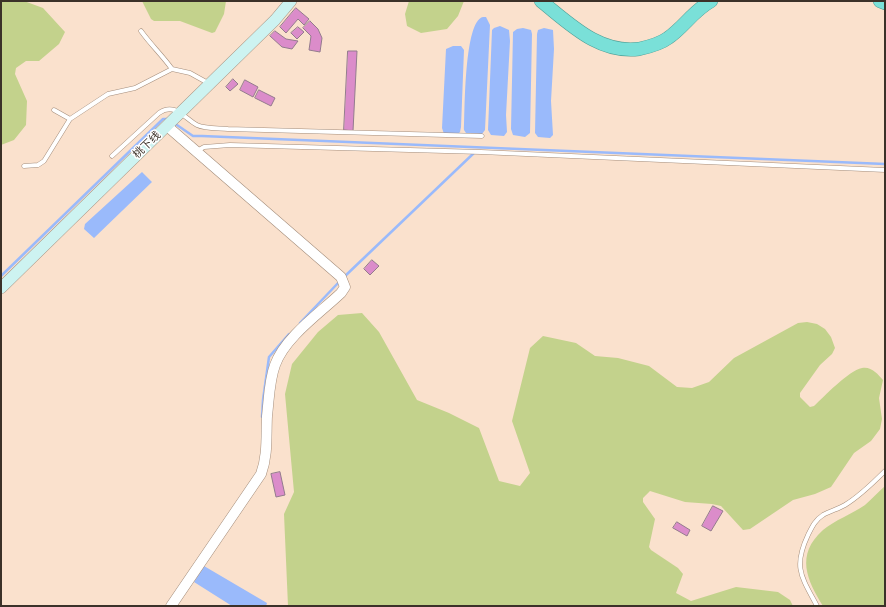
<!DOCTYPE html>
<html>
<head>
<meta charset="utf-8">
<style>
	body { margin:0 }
	#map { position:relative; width:886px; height:607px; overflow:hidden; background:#fae1cd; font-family:"Work Sans",sans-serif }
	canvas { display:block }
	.frame { position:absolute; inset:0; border:2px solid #3b3129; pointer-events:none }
</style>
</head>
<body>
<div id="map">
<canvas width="886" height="607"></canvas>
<div class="frame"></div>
</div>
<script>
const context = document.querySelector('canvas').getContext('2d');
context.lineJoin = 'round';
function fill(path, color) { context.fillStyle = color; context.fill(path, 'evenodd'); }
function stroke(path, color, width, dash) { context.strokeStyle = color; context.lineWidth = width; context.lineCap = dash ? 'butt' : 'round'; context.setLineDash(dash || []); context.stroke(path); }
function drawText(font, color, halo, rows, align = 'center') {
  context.font = font + ' "Work Sans","Noto Sans SC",sans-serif'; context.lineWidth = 3; context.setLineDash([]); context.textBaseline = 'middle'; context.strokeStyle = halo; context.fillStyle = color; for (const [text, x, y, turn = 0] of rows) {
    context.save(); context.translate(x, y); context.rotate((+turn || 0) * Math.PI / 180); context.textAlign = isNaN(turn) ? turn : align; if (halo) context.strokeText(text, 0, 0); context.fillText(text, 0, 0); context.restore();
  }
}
fill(new Path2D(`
	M1 1H24L43 8 65 32 59 44 39 61H26L16 68 15 74 27 101 26 125 14 140 1 145Z
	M142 1H226L224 14 215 32 212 33 180 21H154L151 19Z
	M409 1H464L458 16 447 29 421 33 407 26 405 14Z
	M362 313 379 332 417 400 449 413 479 428 499 481 520 486 530 473 512 421 530 348 543 336 576 343 595 356 618 358 649 366 677 387 692 388 709 382 734 358 798 323 807 322 817 324 825 329 831 337 835 348 832 354 820 365 800 393V397L810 407 814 406C825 396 848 371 862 368 871 366 878 374 883 380L879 398 882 419 880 429 871 441 854 453 831 487 815 494 793 500 750 529 743 530 721 506 712 504 685 502 650 491 643 498V502L655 519 649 547 651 550 678 568 683 574 676 593 691 601 736 587 778 592 790 600 793 606H288L284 514 294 492 285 394 292 364 318 332 338 315Z
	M885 486V606H823C807 580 795 555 823 530 835 520 852 514 865 505 872 499 878 492 885 486Z`), '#c3d28c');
fill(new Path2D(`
	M483 17H486L490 25 485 130 482 134 466 133 464 130C465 111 464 21 483 17Z
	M500 26 509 30 510 41 506 115 507 132 504 136 491 135 488 130 492 30 494 28Z
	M523 28 531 30 532 34 530 133 525 137 513 135 511 129 513 32 517 29Z
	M544 28 553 30 554 49 551 101 553 135 550 138 538 137 535 133 537 34 538 30Z
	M453 46H461L464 50 461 127 460 132 458 134H444L442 128 446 49Z
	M142 172 152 182 94 238 84 229 85 224Z
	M204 566 267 603 266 606H232L194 582Z`), '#9abafb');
stroke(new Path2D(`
	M174 123 193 136H202L885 164
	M1 276 163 119H169
	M344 277 475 152
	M300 323 339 282
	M262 417 263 400 269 357 289 334`), '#9abafb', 2.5);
const building = new Path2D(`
	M296 8 309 19 304 25 298 19 286 33 280 27Z
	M310 21 318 29 322 38 320 52 309 50 311 36 303 28Z
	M298 27 304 32 297 39 291 33Z
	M275 31 286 39 298 41 292 49 282 47 270 36Z
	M348 51H357L353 131 344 130Z
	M233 79 238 84 230 91 226 87Z
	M245 80 258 87 253 97 240 90Z
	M259 90 275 98 271 106 255 98Z
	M372 260 379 266 370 275 364 269Z
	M280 472 285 495 276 497 271 474Z
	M713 506 723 511 711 531 702 526Z
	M677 522 690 530 687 536 673 528Z`);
fill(building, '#db8cca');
stroke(building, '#937b8d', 1);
const service = new Path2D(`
	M141 31C151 45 162 55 172 69
	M54 110 70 119 108 94 135 88 172 69 190 73 208 83
	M197 151 204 147 230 145 481 152 885 170
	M112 156 159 113C175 102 184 118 197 125 205 129 219 128 228 129L482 136
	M24 166 38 165 44 161 70 119
	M817 606C801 576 793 567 808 535 812 527 815 520 823 515 830 511 838 509 845 505 860 496 873 483 885 471`);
const tertiary = new Path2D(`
	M167 126 341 277 345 287 341 293C320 313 285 337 275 365 269 381 269 400 267 416 266 436 268 455 261 474L171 606`);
const secondary = new Path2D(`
	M1 288 275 20 291 1`);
const trunk = new Path2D(`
	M541 1C570 24 599 54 639 49 648 47 660 44 668 38 684 27 693 11 711 1
	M880 1 885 3`);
stroke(service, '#a48d7b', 5);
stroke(tertiary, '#a48d7b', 11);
stroke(secondary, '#a48d7b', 12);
stroke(trunk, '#4e9e95', 14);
stroke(service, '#fff', 4);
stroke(tertiary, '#fff', 10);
stroke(secondary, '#cdf3f1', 11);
stroke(trunk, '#7ae0d8', 13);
drawText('11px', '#3b3129', '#fff', [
	["桃下线",147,145,-44]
]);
</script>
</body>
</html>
